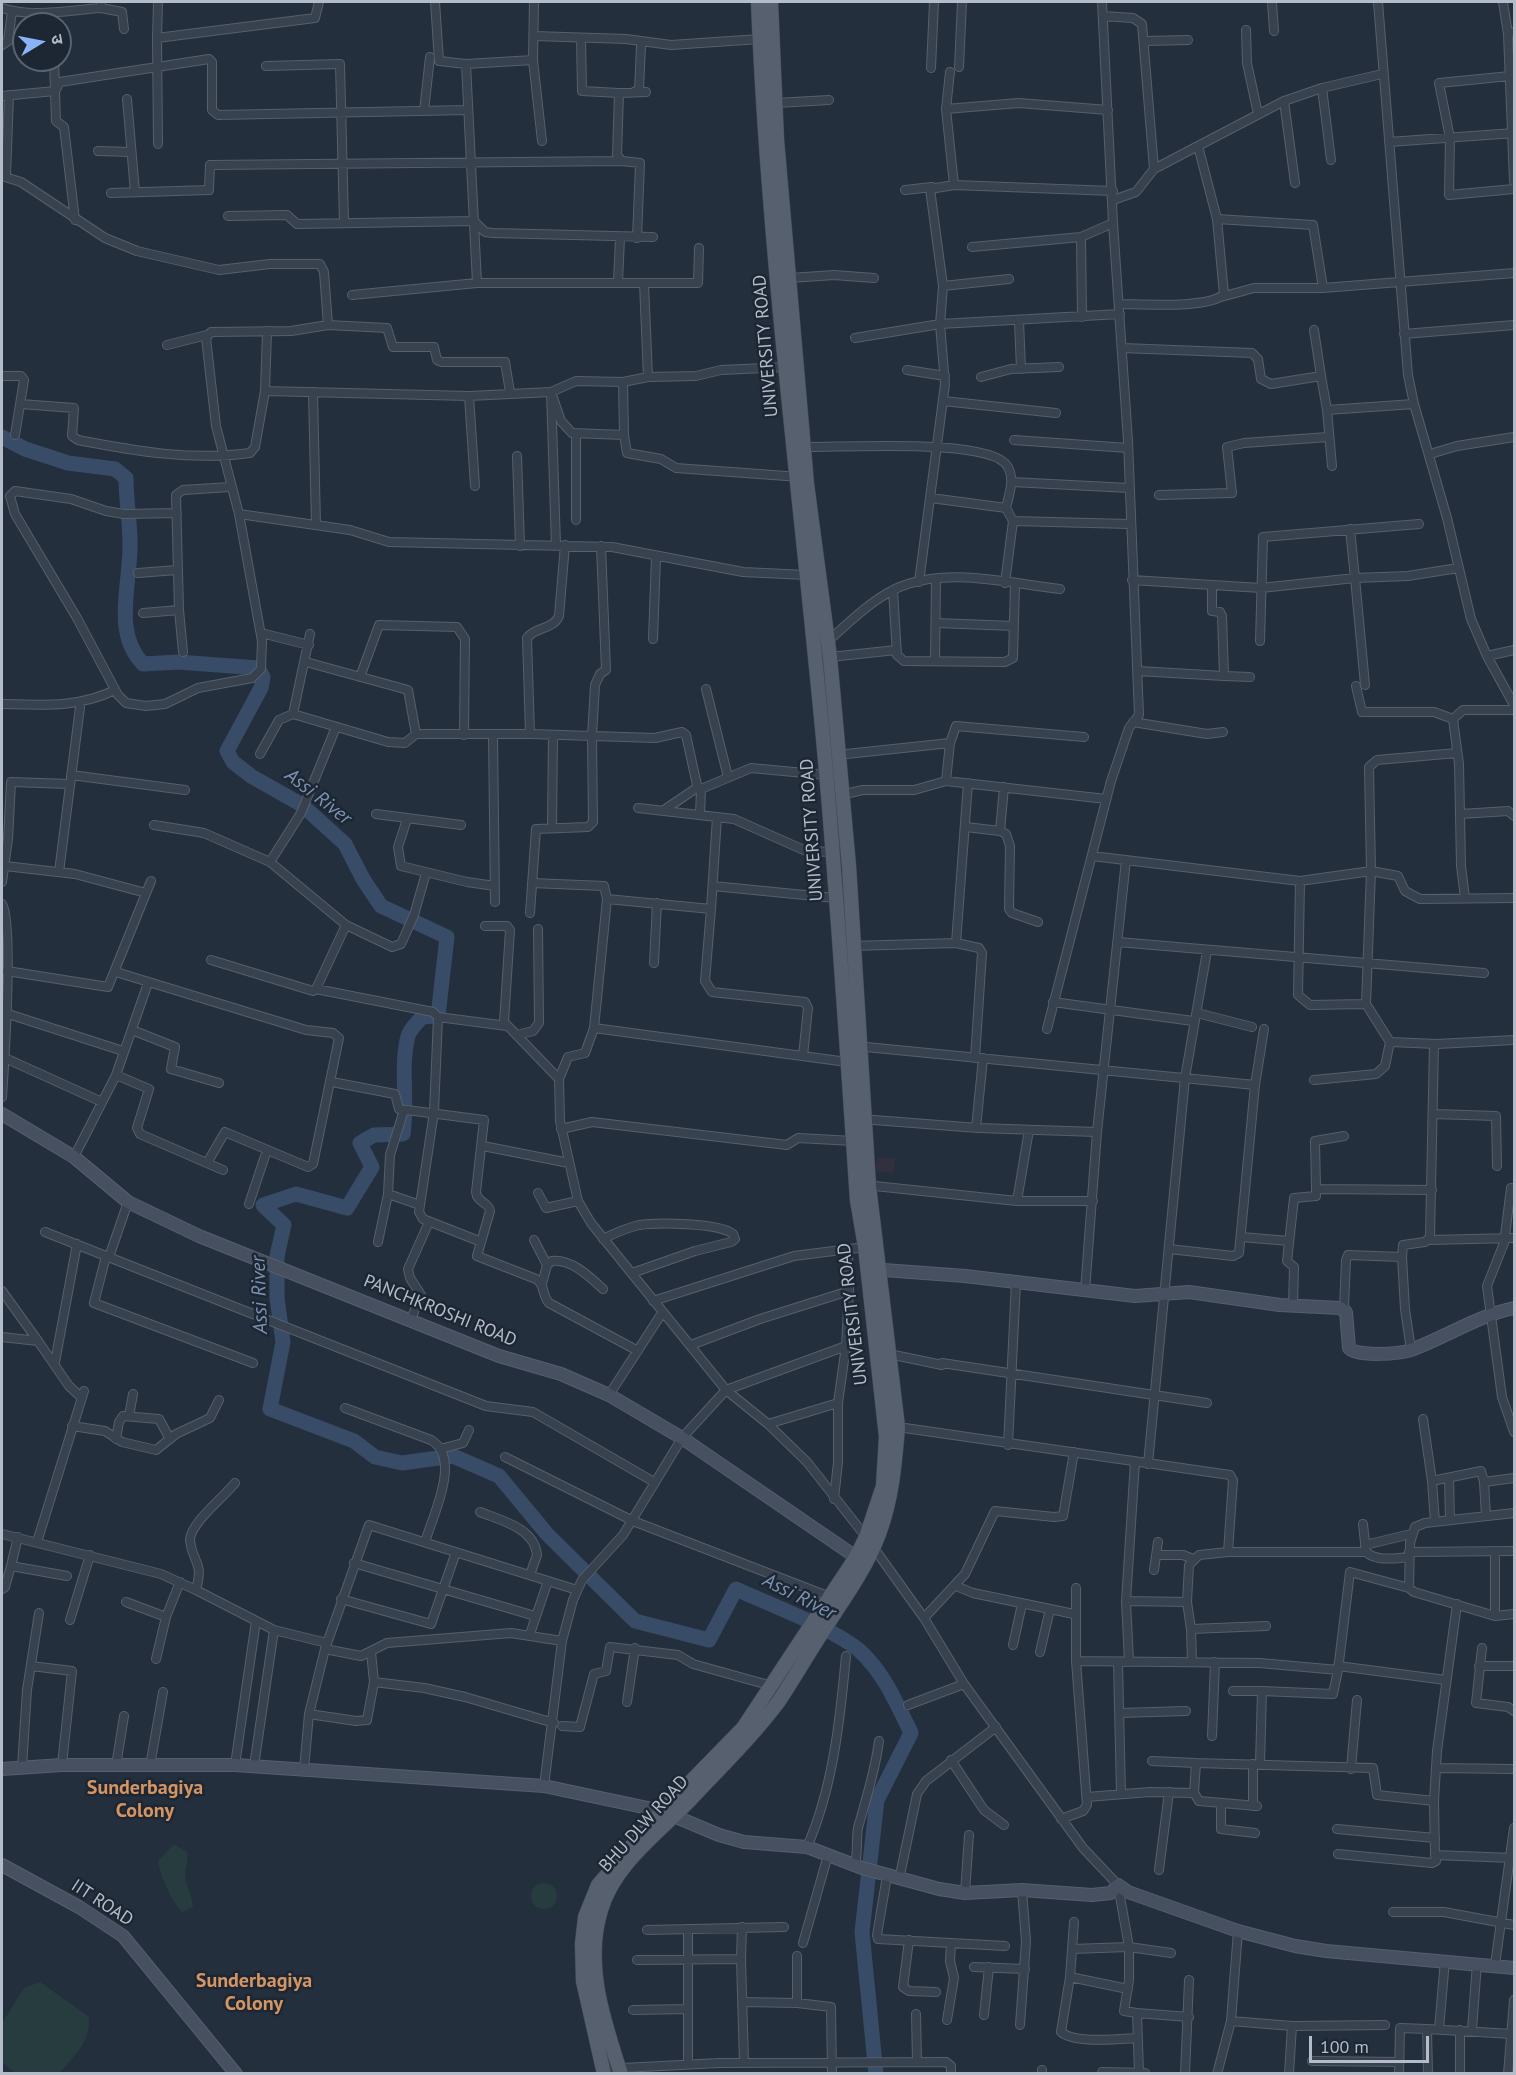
<!DOCTYPE html>
<html>
<head>
<meta charset="utf-8">
<style>
	body { margin:0 }
	#map { position:relative; width:1516px; height:2075px; overflow:hidden; background:#242f3e; font-family:"PT Sans","Noto Sans Devanagari",sans-serif }
	canvas { display:block }
	.frame { position:absolute; inset:0; border:3px solid #b4bcc9; pointer-events:none }
	.north { position:absolute; left:12px; top:12px; width:60px; height:60px; box-sizing:border-box; background:#1d2633; border:2px solid #59626f; border-radius:50%; rotate:80deg; font-size:16px; font-weight:700; line-height:24px; text-align:center; color:#b4bcc9 }
	.north::after { content:''; display:block; margin:auto; width:21px; height:27px; background:#8ab4f8; clip-path:polygon(50% 0,100% 100%,50% 72%,0 100%) }
	.scale { position:absolute; left:1309px; top:2036px; width:120px; height:27px; box-sizing:border-box; border:3px solid #b4bcc9; border-top:0; padding-left:8px; font-size:18px; line-height:21px; white-space:nowrap; color:#b4bcc9; -webkit-text-stroke:4px #1d2633; paint-order:stroke }
</style>
</head>
<body>
<div id="map">
<canvas width="1516" height="2075"></canvas>
<div class="frame"></div>
<div class="north">उ</div>
<div class="scale">100 m</div>
</div>
<script>
const context = document.querySelector('canvas').getContext('2d');
context.lineJoin = 'round';
function fill(path, color) { context.fillStyle = color; context.fill(path, 'evenodd'); }
function stroke(path, color, width, dash) { context.strokeStyle = color; context.lineWidth = width; context.lineCap = dash ? 'butt' : 'round'; context.setLineDash(dash || []); context.stroke(path); }
function drawText(font, color, halo, rows, align = 'center') {
  context.font = font + ' "PT Sans",sans-serif'; context.lineWidth = 5; context.setLineDash([]); context.textBaseline = 'middle'; context.strokeStyle = halo; context.fillStyle = color; for (const [text, x, y, turn = 0] of rows) {
    context.save(); context.translate(x, y); context.rotate((+turn || 0) * Math.PI / 180); context.textAlign = isNaN(turn) ? turn : align; if (halo) context.strokeText(text, 0, 0); context.fillText(text, 0, 0); context.restore();
  }
}
fill(new Path2D(`
	M878 1158H895L893 1173 875 1171Z`), '#32303f');
fill(new Path2D(`
	M174 1844 187 1852C189 1862 183 1873 186 1882 189 1892 192 1897 193 1907L182 1912C170 1898 161 1878 158 1861Z
	M531 1896a13 13 0 1 1 26 0a13 13 0 1 1-26 0Z
	M40 1982 89 2017C91 2041 74 2056 60 2073H15L2 2062V2023L24 1988Z`), '#263c3f');
stroke(new Path2D(`
	M2 437 25 449 68 463 115 469 126 478C126 500 130 521 130 543 131 584 112 632 143 664L178 662 258 668 263 677 261 688 227 751 233 762 251 776 302 805 345 844 363 879 381 906 447 937 438 1016 422 1017C418 1022 410 1029 408 1036 400 1067 408 1102 403 1134L374 1135 360 1143 372 1167 347 1208 296 1194 263 1205 284 1225 277 1256V1298L283 1342 270 1409 354 1441 375 1457 402 1463 453 1456 499 1476 547 1534 635 1621 709 1640 736 1589C768 1604 835 1629 860 1651 884 1673 897 1704 911 1733L877 1800 862 1932 876 2074`), '#394c67', 15);
const street = new Path2D(`
	M435 2 439 61 466 64 477 283
	M1272 2 1274 31
	M1378 2 1408 375 1414 404 1447 518 1471 619 1487 656 1514 705
	M1503 2 1508 34
	M2 8C32 18 69 10 101 8V2
	M101 8 122 12 124 29
	M1103 16 1133 18 1142 24 1154 169
	M1246 30 1247 63 1258 114
	M1514 32 1508 34 1514 181
	M534 36 626 39 671 45 760 39
	M157 38 158 2
	M581 38 582 91 619 93 617 155 622 161 640 163 637 238
	M1145 41 1188 40
	M2 45 8 41 12 11
	M54 60 55 90
	M533 60 542 141
	M466 64 533 60 534 2
	M266 66 340 64 344 223
	M959 67 962 2
	M931 68 934 2
	M950 72 946 109 954 185
	M1510 76 1439 83 1450 138 1449 195 1514 189
	M1322 88 1331 160
	M55 91 60 82 209 59 212 62V110L218 115 468 110
	M634 92 639 90 641 46
	M619 93 646 92
	M2 96 55 91 56 121 64 127 75 220
	M127 99 135 192
	M1284 101 1295 183
	M776 103 829 100
	M946 109 1019 103 1108 110
	M424 111 430 57
	M1389 142 1514 133
	M158 144 157 38 315 18 319 2
	M1198 146 1217 219 1313 225 1323 288 1514 273
	M98 151 130 152
	M2 176 21 182 105 238 137 251 219 270 270 264H320L324 272 328 325
	M6 176 9 95
	M905 190 932 187
	M111 193 209 190 210 165 622 161
	M1113 200 1136 192 1154 169 1284 101 1322 88 1382 74
	M228 216 287 215 297 224 474 221 485 232 493 233 653 237
	M1081 237 1082 317
	M972 247 1081 237 1113 223
	M790 278 834 275 874 278
	M618 282 620 238
	M644 283 648 377
	M943 286 1009 279
	M352 295 477 283H698L699 248
	M1221 297 1254 288H1323
	M1119 304C1141 304 1210 309 1224 294L1217 219
	M1019 321 1021 369
	M1314 330 1321 376
	M1404 334 1514 325
	M855 338 940 324 1120 314
	M167 345 207 335
	M1122 348 1252 353 1258 359 1261 379 1271 384 1321 376 1327 410 1332 466
	M907 370 945 376
	M2 376H21L24 380 15 435
	M981 377 1011 369 1059 367
	M623 382 624 435
	M265 391 469 396 551 392 561 421 572 433 624 435 627 453 661 459 676 468 800 477
	M313 392 316 525
	M510 392 505 362H442L437 360 434 347H393L387 328 328 325 291 331 211 332 206 338 216 426 239 514 350 530 389 542 612 547 743 572 806 575
	M469 396 475 486
	M943 401 1056 413
	M21 404 74 408 72 436 78 440C135 451 192 461 250 453L255 447 265 391 267 331
	M1327 410 1414 404
	M576 435V520
	M1014 440 1128 448
	M802 447C837 448 993 437 1008 467 1015 480 1009 494 1006 508
	M1430 454 1457 446 1514 437
	M517 456 520 546
	M1012 482 1129 488
	M1159 495 1232 493 1227 447 1244 443 1328 437
	M931 498 1006 508 1013 521 1005 583
	M177 513 124 514 106 511 71 499 15 491 10 496 15 514 77 618 118 695 126 703 146 706 165 704 198 688 252 678 261 669 262 641 239 514
	M1013 521 1129 524
	M556 545 551 392 576 381 623 382 648 377 696 376 721 370 787 367
	M138 573 177 570
	M1132 580 1261 588 1355 578 1350 529
	M919 582 945 384 940 324 943 286 930 189 954 185 1113 191
	M893 590 897 655 904 661 1005 662 1013 658 1015 584
	M143 613 179 610
	M936 623 1014 626
	M261 633 309 645
	M653 639 656 557
	M1260 641 1263 537 1419 524
	M826 643C847 624 869 602 895 589 945 566 1007 583 1060 589
	M183 652 179 610 176 495 183 490 230 487
	M1487 656 1514 650
	M830 657 896 650
	M935 661 936 579
	M306 662 408 690 416 734H530L655 738 682 732 686 735 697 785 701 789 751 768 826 775
	M1138 671 1224 676 1222 616 1220 612 1212 611V586
	M1224 676 1250 677
	M360 677 379 625 457 627 465 639 464 735
	M1365 685 1355 578 1408 576 1458 568
	M1356 686 1362 712H1434L1453 719
	M706 689 728 777
	M2 704C42 705 78 708 115 690
	M293 714 310 634
	M1133 722 1207 734 1223 732
	M530 734 527 638C536 626 553 630 559 616L565 545
	M493 735 495 902
	M260 754 279 720 293 714 388 742 405 743 416 734
	M837 755 950 743
	M71 775 185 790
	M946 781 1106 799
	M840 795 863 790H914L946 781 950 743 956 726 1084 737
	M638 808 734 819 806 851 831 852
	M664 810 698 787
	M376 814 461 825
	M1461 814 1508 811 1514 816
	M700 815 701 789
	M407 819 398 847 401 866 467 882 495 886
	M154 825 204 833 270 862 346 925
	M552 827 553 735
	M966 827 1000 831 1006 834 1010 846 1009 909 1012 913 1038 922
	M1000 831 1004 787
	M1092 856 1300 881 1371 871 1398 876 1405 891 1420 899 1514 898
	M270 862 301 813 336 727
	M5 866 75 874 146 893
	M59 872 80 707
	M1300 881 1298 995 1310 1005 1366 1004 1371 871 1369 767 1377 760 1457 753
	M2 882 8 839 11 782 70 784
	M532 883 604 886 607 899 594 1028 585 1053 568 1057 559 1079 560 1121 578 1201 591 1223 726 1390 768 1424 807 1462 866 1537 924 1618 964 1684 1083 1848 1118 1885 1129 1947V1980L1124 2011 1137 2013 1139 2073
	M713 886 835 898
	M1465 898 1461 866 1459 764 1453 719 1463 710H1514
	M607 899 711 909 705 981 712 992 805 1002 808 1008 803 1056
	M2 904C14 922 4 1067 2 1097
	M711 909 717 817
	M530 913 536 829 588 827 593 822 592 736 595 685 600 674 606 670 601 546
	M485 926H507L510 930 504 1022 559 1079
	M1118 942 1484 973
	M956 943 968 783
	M851 946 956 943 979 948 982 953 975 1058
	M211 960 313 991 316 989 346 925 392 947 401 944 414 915 426 873
	M654 963 657 903
	M7 971 108 987 151 881
	M116 972 306 1030 333 1033 339 1038 313 1164 308 1167 225 1132 207 1163
	M316 989 433 1012 438 1017 434 1112 420 1205
	M1053 1002 1193 1021
	M1366 1004 1390 1042 1437 1044 1514 1040
	M2 1012 123 1051
	M1197 1013 1252 1027
	M438 1017 507 1026
	M594 1028 847 1062
	M1047 1029 1111 781 1129 728 1139 715 1128 441 1113 223 1102 2
	M132 1030 175 1047 171 1069 219 1083
	M517 1035 533 1031 539 1023 538 929
	M856 1046 1255 1085
	M5 1058 102 1102
	M116 1075 149 1089 137 1128 140 1134 223 1170
	M1314 1080 1376 1074 1385 1066 1390 1042
	M332 1082 395 1094 399 1109 484 1120 476 1192C477 1203 489 1202 490 1211L477 1256 536 1279C545 1284 542 1296 549 1303L638 1351
	M1434 1114 1496 1116 1497 1166
	M861 1119 978 1128 1097 1132
	M976 1128 983 1058
	M561 1129 592 1122 787 1145 798 1138 853 1141
	M483 1146 569 1163
	M74 1157 116 1075 148 983
	M865 1185 1017 1201H1093
	M1511 1188 1504 1243 1487 1286 1502 1397 1514 1432
	M1316 1189 1315 1141 1344 1136
	M538 1193 546 1208 578 1201
	M388 1194 420 1205 419 1212 423 1219 479 1241
	M1017 1201 1029 1130
	M128 1202 109 1257 105 1260 94 1303 253 1363
	M249 1204 267 1150
	M45 1232 486 1406 533 1412 654 1482
	M1241 1237 1289 1241
	M603 1239C615 1233 626 1228 639 1225 657 1222 720 1223 733 1234L735 1239 731 1242 695 1251 632 1273
	M534 1240 547 1265
	M1429 1240 1514 1238
	M378 1242 388 1194 390 1155 404 1110
	M1169 1249 1233 1256 1239 1253 1255 1085 1264 1029
	M1402 1257 1405 1309 1411 1350
	M542 1284 547 1265 552 1261C572 1259 590 1277 603 1289
	M2 1291 38 1341
	M1085 1291 1097 1132 1126 860
	M653 1301 794 1256 865 1247
	M1293 1306 1294 1267 1287 1261 1294 1198 1316 1196V1189L1432 1190
	M1344 1308 1346 1260 1348 1255 1402 1257 1403 1245 1425 1242 1430 1237 1434 1044
	M411 1319 421 1295 410 1278 408 1269 429 1222
	M2 1337 38 1341 69 1386 82 1398
	M691 1345 760 1319 849 1291
	M889 1354 942 1365
	M55 1362 77 1244
	M942 1363 1207 1403
	M609 1395 662 1313
	M345 1408 431 1440C462 1458 433 1515 425 1542
	M129 1416 133 1394
	M1423 1419 1432 1481 1435 1522
	M768 1424 838 1403
	M72 1426 105 1431 122 1442 156 1450 176 1434 210 1418 219 1400
	M898 1427 1230 1475 1233 1480 1228 1552 1199 1555 1189 1565 1187 1602 1191 1629
	M116 1439 119 1422 123 1416 159 1419 170 1439
	M1008 1445 1016 1282
	M440 1449 463 1443 469 1430
	M505 1457 633 1521 830 1597
	M1148 1464 1185 1078 1207 951
	M1449 1478 1450 1520
	M1432 1481 1481 1471 1484 1482 1486 1516
	M1484 1482 1514 1478
	M235 1483C224 1497 189 1524 190 1541 193 1565 204 1560 196 1590L274 1630 327 1643
	M834 1499 838 1462V1403L846 1346 849 1291 848 1248
	M480 1512C500 1520 535 1528 537 1555L530 1575
	M1514 1513 1425 1523 1415 1527 1410 1543 1409 1588 1414 1592 1495 1616 1514 1614
	M1363 1524 1366 1552C1377 1562 1395 1558 1409 1557
	M2 1534 161 1574 196 1590
	M18 1537 11 1566 67 1576
	M37 1542 84 1391
	M1365 1545 1411 1534
	M1228 1552H1366
	M1409 1552 1514 1551
	M1495 1552V1616
	M1156 1555H1183L1193 1559
	M354 1563 535 1616
	M1154 1570 1158 1542
	M956 1586 973 1593 1074 1614
	M2 1589 5 1587 11 1566
	M341 1599 431 1624 456 1552
	M1126 1601 1135 1462
	M126 1602 166 1617
	M924 1618 965 1574 995 1511 1054 1517 1063 1516 1074 1452
	M70 1620 90 1555
	M530 1634 548 1581
	M1013 1645 1022 1604
	M1482 1648 1476 1703 1508 1707 1514 1711
	M325 1649 361 1656 387 1643 511 1633 562 1641
	M371 1652 374 1682 424 1688 465 1697 554 1723
	M1040 1652 1050 1609
	M156 1659 166 1617 180 1582
	M1076 1661 1260 1663 1338 1670 1333 1694 1262 1691 1260 1764
	M1129 1662 1126 1601 1187 1602
	M1192 1662 1191 1629 1266 1626
	M1118 1663 1121 1793
	M31 1666 72 1671 62 1765
	M1338 1666 1446 1680
	M1479 1666H1514
	M1338 1670 1350 1572 1409 1588
	M1233 1691H1262
	M627 1702 635 1648
	M908 1705 964 1684
	M1120 1713 1186 1711
	M309 1714 356 1721 367 1720 374 1682
	M562 1726 580 1727 594 1674 606 1671 610 1647 678 1655 693 1664 772 1686
	M1212 1736 1215 1662
	M951 1760 984 1810 1004 1825
	M1152 1761 1196 1763
	M235 1765 256 1621
	M116 1766 124 1716
	M150 1766 163 1692
	M254 1766 274 1630
	M22 1767 27 1690 39 1613
	M1436 1768 1514 1769
	M304 1769 309 1714 325 1649 369 1525 577 1590
	M1351 1769 1357 1700
	M544 1786 562 1641 573 1600 582 1580 623 1535 682 1438 726 1390 846 1346
	M1194 1793 1199 1801 1257 1806
	M1087 1797 1150 1792 1194 1793 1196 1763 1373 1768 1377 1795 1434 1801 1437 1751 1457 1604
	M1434 1801 1435 1855 1513 1858
	M1221 1803V1829L1255 1833
	M1253 1806V1764
	M1061 1819 1083 1811 1087 1805 1076 1661V1588
	M1337 1829 1435 1838
	M807 1847C833 1788 840 1720 846 1656
	M1338 1854 1432 1863 1436 1861 1435 1855
	M855 1865C858 1853 856 1839 858 1828 866 1799 875 1772 879 1741
	M1159 1870 1169 1792
	M887 1876 877 1935 878 1939 1005 1946
	M899 1880 917 1794 926 1781 996 1727
	M965 1893 969 1835
	M1393 1912H1444L1514 1925
	M1074 1922 1070 1977 1061 2032C1075 2044 1119 2039 1137 2038
	M647 1930 784 1927
	M909 1940 903 1987 909 1991 936 1992
	M803 1943 828 1855
	M1072 1949 1129 1947 1171 1953
	M741 1959 742 1927
	M637 1960 741 1959 744 2063
	M1495 1965 1514 1828
	M974 1967 1025 1969
	M1070 1977 1128 1989
	M743 2002 797 2003 831 2007 832 2074
	M797 2003V1956
	M633 2010 687 2009
	M1137 2013 1189 2017
	M916 2014 917 2062
	M984 2015 989 1967
	M947 2020 954 1978 950 1961 951 1943
	M1231 2021 1292 2026 1385 2025
	M1020 2025 1026 1941 1022 1890
	M1439 2029 1445 1960
	M1460 2030V2074
	M1472 2030 1477 1963
	M1312 2061 1400 2062
	M688 2064V1929
	M603 2069 719 2063 946 2062 951 2066V2074
	M1102 2072 1145 2073
	M1042 2074V2070
	M1185 2074 1189 1980
	M1217 2074 1231 2021 1238 1931
	M1289 2074 1292 2026
	M1399 2074 1400 2028 1427 2029
	M1428 2074 1427 2029 1512 2034
	M1508 2074 1514 2000`);
const secondary = new Path2D(`
	M2 1114 74 1157 128 1202 199 1236 499 1356 561 1374 609 1395 682 1438 856 1557
	M870 1269 965 1276 1135 1296 1189 1292 1280 1305 1340 1308 1346 1312 1349 1348C1356 1357 1400 1354 1411 1350 1446 1337 1477 1316 1514 1308
	M2 1769 62 1765H235L544 1786 662 1811 719 1835 744 1842 807 1847 862 1868 939 1889 965 1893 1022 1890 1092 1895 1111 1893 1118 1885 1128 1892 1238 1931 1295 1946 1326 1951 1514 1968
	M2 1865 79 1907 123 1936 236 2074`);
const primary = new Path2D(`
	M604 2074 583 1981 582 1944 585 1917 598 1885 662 1811 743 1728 856 1557 866 1537 883 1486 886 1437 865 1247 857 1200C847 1054 838 907 825 760 802 508 768 255 758 2
	M621 2074C604 2021 584 1965 601 1910 614 1864 660 1832 691 1799 721 1767 753 1736 779 1701 795 1677 809 1652 825 1628 844 1599 867 1567 879 1534 892 1500 895 1463 898 1427L869 1186 849 866 830 657 807 484 777 140 771 2`);
stroke(street, '#565f6c', 10);
stroke(secondary, '#565f6c', 14);
stroke(primary, '#414a57', 15);
stroke(street, '#38414e', 8);
stroke(secondary, '#465061', 12);
stroke(primary, '#56606e', 14);
drawText('18px', '#b4bcc9', '#1d2633', [
	["UNIVERSITY ROAD",766,346,-95],
	["UNIVERSITY ROAD",812,830,-94],
	["PANCHKROSHI ROAD",440,1311,22],
	["UNIVERSITY ROAD",853,1314,-97],
	["BHU DLW ROAD",644,1824,-48],
	["IIT ROAD",102,1903,33]
]);
drawText('italic 20px', '#7c92b1', '#1d2633', [
	["Assi River",318,797,38],
	["Assi River",260,1295,-92],
	["Assi River",799,1597,27]
]);
drawText('bold 20px', '#d59563', '#1d2633', [
	["Sunderbagiya",145,1788],
	["Colony",145,1811],
	["Sunderbagiya",254,1981],
	["Colony",254,2004]
]);
</script>
</body>
</html>
